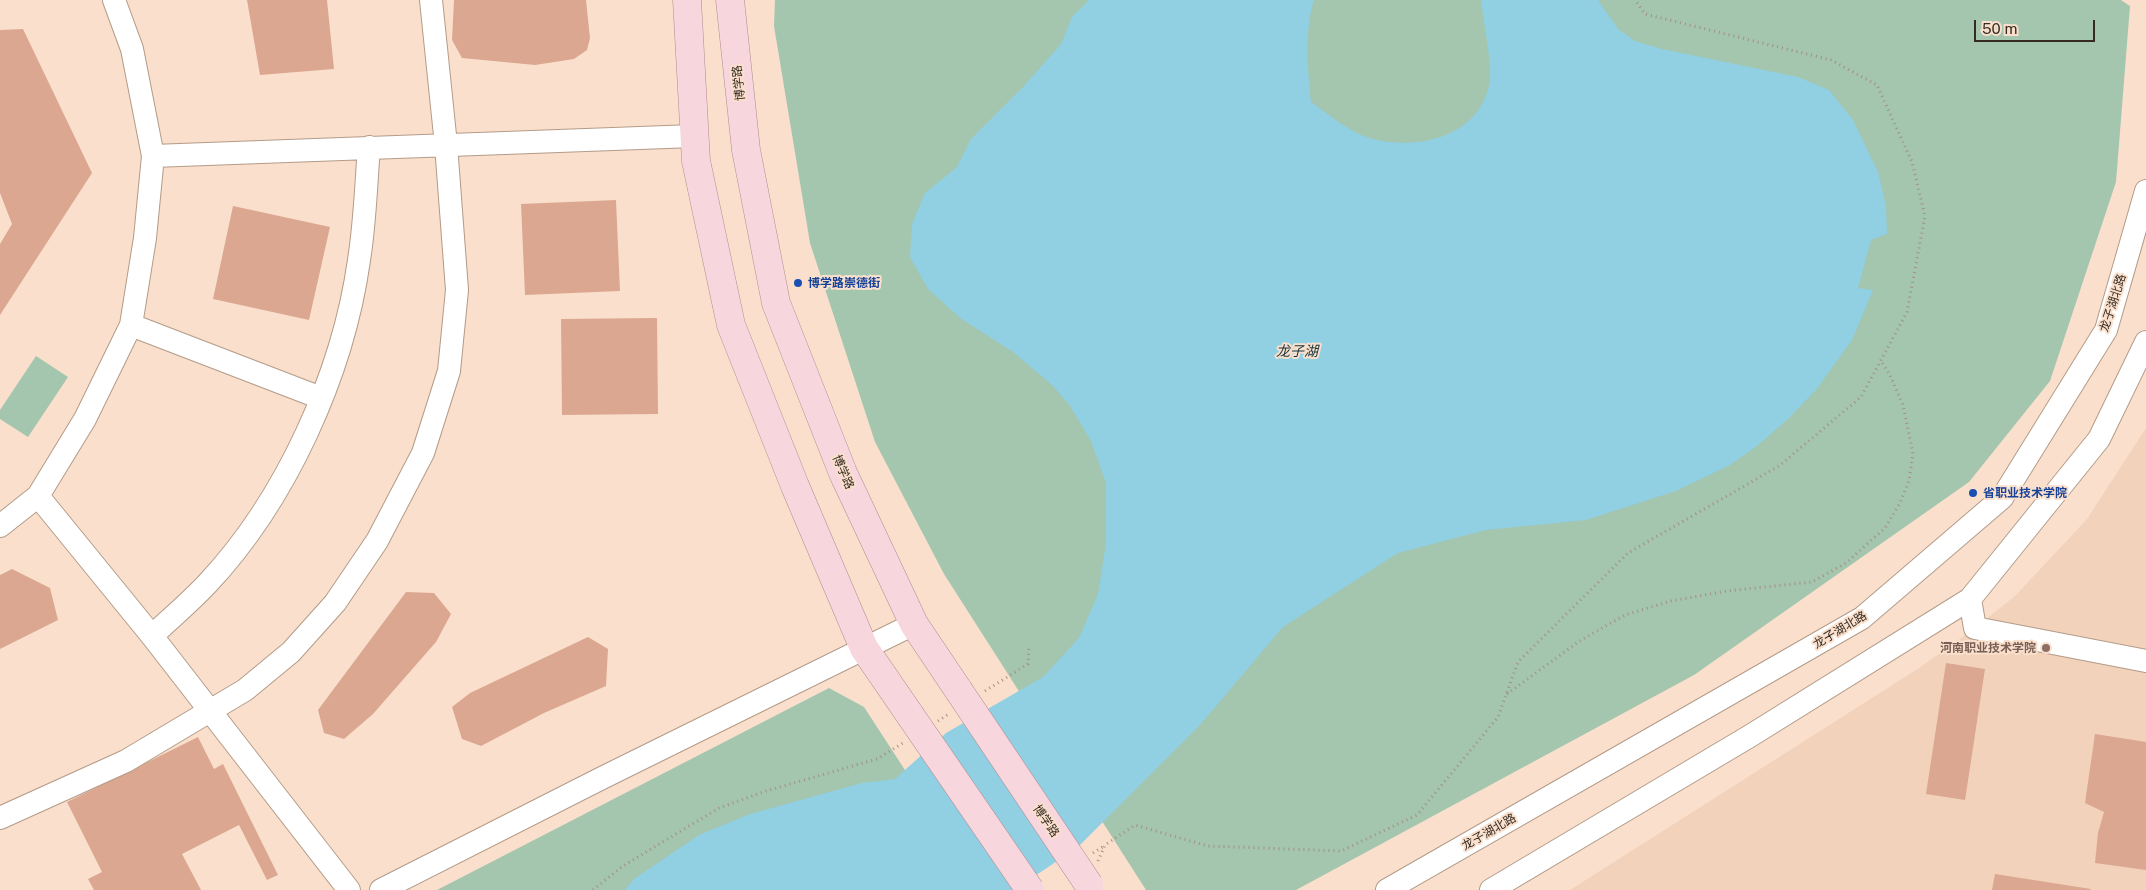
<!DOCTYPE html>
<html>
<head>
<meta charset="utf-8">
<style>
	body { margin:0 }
	#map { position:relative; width:2146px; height:890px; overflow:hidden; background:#fae0cc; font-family:"Public Sans",sans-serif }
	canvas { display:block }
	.scale { position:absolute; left:1974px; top:20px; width:121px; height:22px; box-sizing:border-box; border:2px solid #352b23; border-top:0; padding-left:6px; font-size:15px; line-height:18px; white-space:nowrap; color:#352b23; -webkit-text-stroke:4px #fae0cc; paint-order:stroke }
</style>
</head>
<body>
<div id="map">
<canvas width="2146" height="890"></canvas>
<div class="scale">50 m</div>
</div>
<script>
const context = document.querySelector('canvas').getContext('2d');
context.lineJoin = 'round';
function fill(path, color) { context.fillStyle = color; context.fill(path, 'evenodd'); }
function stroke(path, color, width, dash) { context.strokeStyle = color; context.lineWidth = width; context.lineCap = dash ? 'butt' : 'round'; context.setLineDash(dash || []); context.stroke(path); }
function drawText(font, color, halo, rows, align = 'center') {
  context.font = font + ' "Public Sans","Noto Sans SC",sans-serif'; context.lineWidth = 4; context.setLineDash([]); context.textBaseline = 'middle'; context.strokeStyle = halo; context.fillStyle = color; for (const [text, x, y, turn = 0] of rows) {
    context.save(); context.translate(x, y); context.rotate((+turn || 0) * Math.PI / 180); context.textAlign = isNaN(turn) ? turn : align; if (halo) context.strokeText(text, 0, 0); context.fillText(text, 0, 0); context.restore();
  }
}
fill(new Path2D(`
	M2146 428V890H1570L1919 668 1975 628 2015 596 2087 519Z`), '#f2d2ba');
fill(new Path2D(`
	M775 0H2121L2130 6 2116 182 2050 381 1969 482 1694 675 1296 890H1146L944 574 875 442 810 243 774 26Z
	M36 356 68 377 28 437 0 419V410Z
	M829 688 864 707 983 890H437Z`), '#a4c5ae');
fill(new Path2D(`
	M1089 0H1314C1304 33 1308 69 1311 102 1331 116 1350 133 1373 139 1421 151 1482 135 1490 80 1492 63 1483 19 1481 0H1598L1618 29 1635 41 1662 49 1798 77 1829 90 1853 120 1878 172 1886 206 1887 234 1871 240 1858 288 1873 290 1852 340 1816 390 1788 419 1757 446 1730 465 1676 491 1586 520 1486 530 1398 553 1283 627 1200 725 1078 847 1014 890H625L634 879 699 835 750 814 862 783 895 779 946 733 1043 677 1079 638 1098 594 1106 543V483L1091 441 1070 406 1052 385 1013 352 960 318 928 289 910 257 912 224 925 193 957 167 971 139 1023 87 1061 44 1072 17Z`), '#91cfe2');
fill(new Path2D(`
	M247 0H327L334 69 260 75Z
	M454 0H586L590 38 587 50 574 59 535 65 462 58 452 40Z
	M23 29 92 173 0 315V244L12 224 0 193V30Z
	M616 200 620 291 525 295 521 204Z
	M233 206 330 227 309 320 213 299Z
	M657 318 658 414 562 415 561 319Z
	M12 569 50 588 58 620 0 649V575Z
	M406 592 434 593 451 614 436 642 373 714 344 739 324 733 318 710Z
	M588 637 608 649 606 686 544 713 481 746 462 739 452 707 470 693Z
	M1946 663 1985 669 1965 800 1926 794Z
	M2095 734 2146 742V870L2095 863 2098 833 2104 812 2085 803Z
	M198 737 214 769 223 764 278 875 267 880 239 825 182 854 201 890H94L88 879 102 872 67 802Z
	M1995 874 2091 889 2090 890H1992Z`), '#dba791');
const minor = new Path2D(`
	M153 156 694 136
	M131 325 321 398
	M38 496 152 636 349 890
	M0 526 38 496 85 419 131 325 145 238 153 156 132 49 114 0
	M1970 599 1975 628 2146 661
	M152 636C170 619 190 602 207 584 286 500 343 374 359 260 365 223 366 185 369 147
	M0 818 126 761 245 690 291 652 335 603 377 541 423 453 449 371 457 290 446 145 431 0
	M381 890 604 777 914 624
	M1387 890 1862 618 2002 498 2106 330 2146 191
	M1491 890 1750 736 1970 599 2099 439 2146 342`);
const major = new Path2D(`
	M687 0 696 161 731 325 795 486 864 648 910 715
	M730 0 746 150 776 303 843 473 914 624 959 691`);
stroke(minor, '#b39b89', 24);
stroke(major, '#b0898e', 29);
stroke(new Path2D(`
	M985 691 1028 664 1029 646
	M1507 694 1578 642 1625 615 1671 601 1727 591 1812 582 1846 563 1885 528 1900 503 1909 481 1913 454 1903 405 1890 375 1881 361
	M938 721 950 713
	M1093 853 1104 846
	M1098 861 1105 845 1135 825 1208 846 1341 851 1417 815 1498 717 1518 662 1628 553 1779 466 1861 397 1907 312 1925 216 1912 162 1877 85 1831 60 1645 14 1635 0
	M593 890 623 866 719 808 766 791 877 759 903 743`), '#a39082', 3, [1, 4]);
stroke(minor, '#fff', 22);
stroke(major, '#f8d6de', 28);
const majorBridge = new Path2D(`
	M959 691 1089 885
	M910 715 1030 890`);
stroke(majorBridge, '#b0898e', 29, []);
stroke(majorBridge, '#f8d6de', 28);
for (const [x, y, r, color] of [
	[798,283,5,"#1a4fb4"],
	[1973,493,5,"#1a4fb4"],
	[2046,648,5,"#8d6e63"]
]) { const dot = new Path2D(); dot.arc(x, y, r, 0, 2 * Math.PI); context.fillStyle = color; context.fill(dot); stroke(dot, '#fae0cc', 2); }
drawText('12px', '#352b23', '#fae0cc', [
	["博学路",739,83,-96],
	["龙子湖北路",2113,303,-72],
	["博学路",843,472,67],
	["龙子湖北路",1840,630,-31],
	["博学路",1046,821,56],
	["龙子湖北路",1489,832,-30]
]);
drawText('bold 12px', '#164399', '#fae0cc', [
	["博学路崇德街",808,283],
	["省职业技术学院",1983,493]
], 'left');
drawText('bold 12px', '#785e54', '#fae0cc', [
	["河南职业技术学院",2036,648]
], 'right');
drawText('italic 14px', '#12313a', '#fae0cc', [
	["龙子湖",1297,352]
]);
</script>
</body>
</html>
